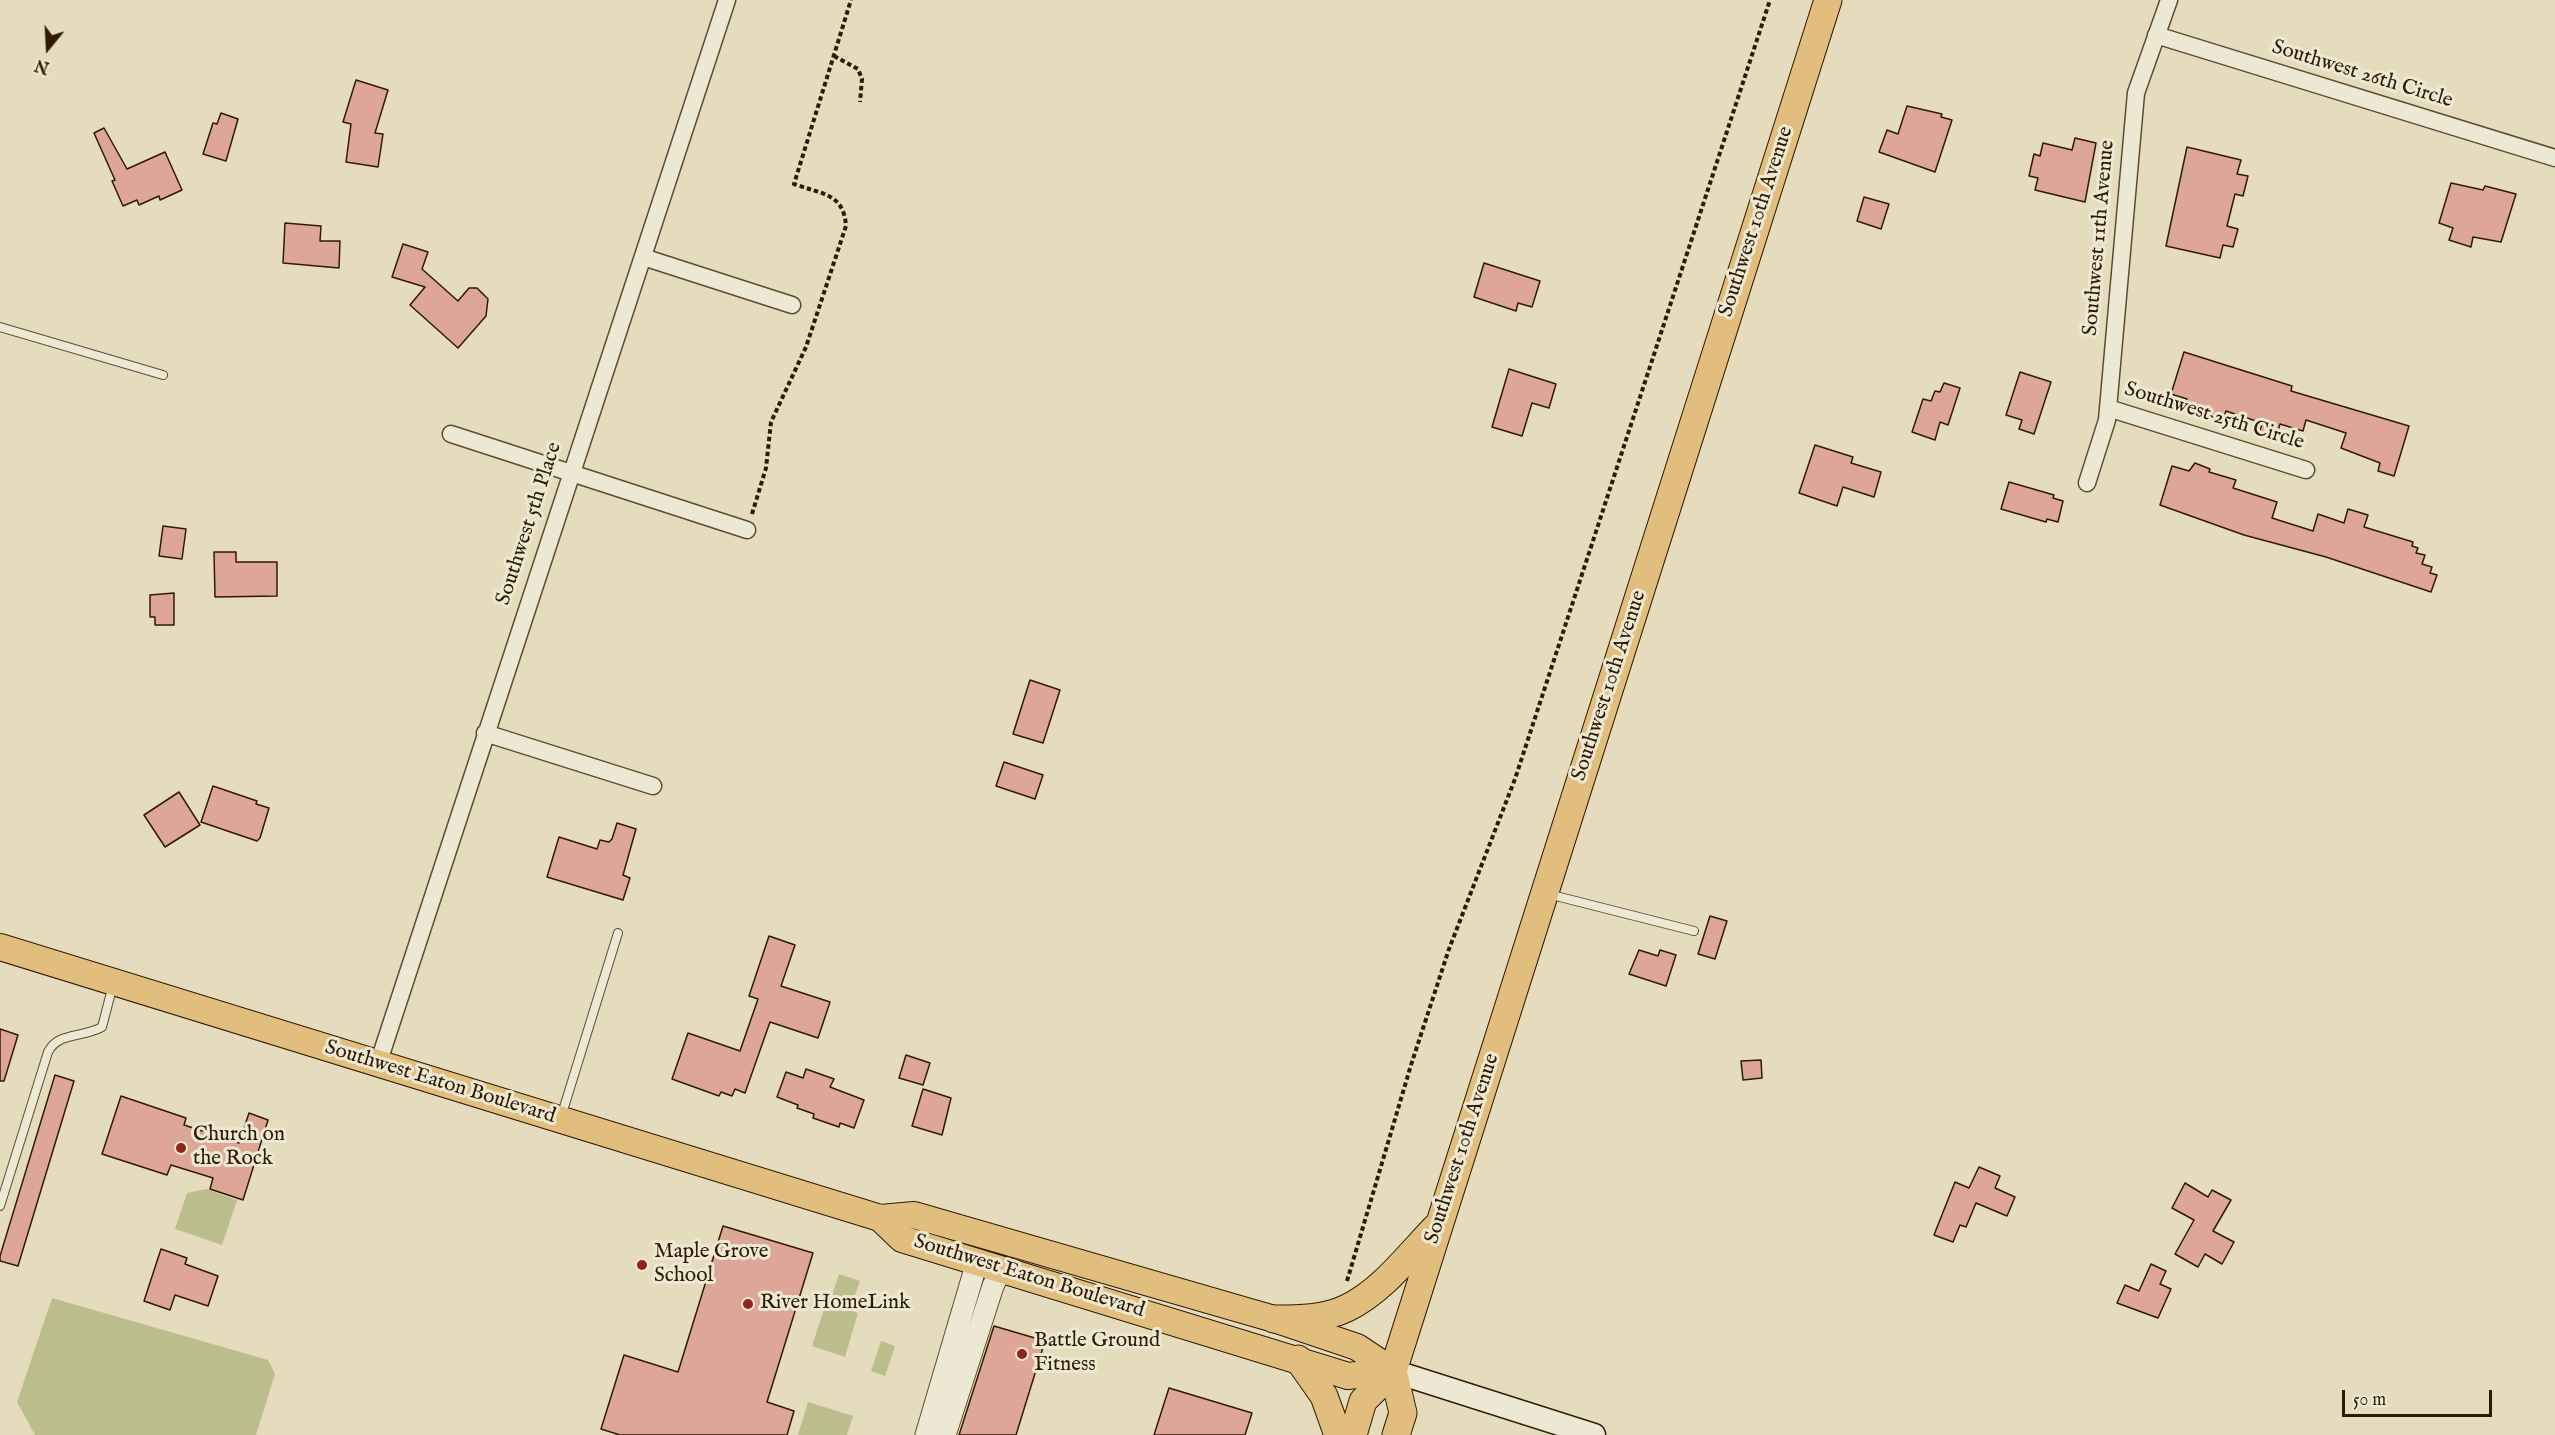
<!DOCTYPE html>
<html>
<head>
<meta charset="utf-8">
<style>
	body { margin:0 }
	#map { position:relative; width:2555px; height:1435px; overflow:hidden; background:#e4dcbc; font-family:"IM FELL English",serif }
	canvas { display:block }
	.north { position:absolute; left:18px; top:18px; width:60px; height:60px; -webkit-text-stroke:4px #ede8d3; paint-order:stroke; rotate:198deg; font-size:16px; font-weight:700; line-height:24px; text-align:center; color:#301b00 }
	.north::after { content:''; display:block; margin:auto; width:21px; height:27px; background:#301b00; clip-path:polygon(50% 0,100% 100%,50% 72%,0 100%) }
	.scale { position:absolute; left:2342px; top:1390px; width:150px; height:27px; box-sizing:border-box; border:3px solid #301b00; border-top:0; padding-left:8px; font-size:18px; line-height:21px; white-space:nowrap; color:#301b00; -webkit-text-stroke:4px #ede8d3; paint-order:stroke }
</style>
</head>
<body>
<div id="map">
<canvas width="2555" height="1435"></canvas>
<div class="north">N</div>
<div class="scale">50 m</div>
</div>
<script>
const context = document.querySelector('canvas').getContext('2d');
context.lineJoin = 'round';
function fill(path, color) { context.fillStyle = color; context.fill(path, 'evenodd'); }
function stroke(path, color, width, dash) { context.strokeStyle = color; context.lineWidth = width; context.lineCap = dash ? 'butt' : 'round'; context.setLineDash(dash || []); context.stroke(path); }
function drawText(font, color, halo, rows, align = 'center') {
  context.font = font + ' "IM FELL English",serif'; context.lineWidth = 6; context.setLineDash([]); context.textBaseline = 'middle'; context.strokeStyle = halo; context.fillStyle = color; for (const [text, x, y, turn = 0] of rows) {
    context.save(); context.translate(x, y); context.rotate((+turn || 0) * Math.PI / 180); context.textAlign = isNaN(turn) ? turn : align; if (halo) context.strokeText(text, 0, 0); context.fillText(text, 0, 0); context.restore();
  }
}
fill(new Path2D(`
	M206 1189 237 1200 222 1245 175 1229 187 1193Z
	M839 1274 860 1281 853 1301 832 1295Z
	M52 1298 268 1360 275 1374 256 1435H35L17 1402Z
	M826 1303 858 1313 845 1357 812 1346Z
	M881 1341 895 1346 885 1376 871 1371Z
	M808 1402 853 1416 847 1435H798Z`), '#bbbe8c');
const building = new Path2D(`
	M356 80 388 90 375 133 383 134 378 167 346 162 351 124 343 122Z
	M1907 106 1942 114 1941 117 1952 120 1935 172 1879 152 1887 130 1898 134Z
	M221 113 238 119 226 161 203 154 213 123 217 124Z
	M104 128 127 169 165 152 182 190 160 200 159 196 139 205 137 200 123 206 112 181 115 180 94 133Z
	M2075 138 2096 143 2085 202 2035 190 2038 178 2029 176 2034 154 2040 156 2043 143 2072 150Z
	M2187 147 2241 160 2237 174 2248 176 2243 196 2235 194 2227 226 2238 229 2233 247 2223 245 2220 258 2166 246Z
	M2451 183 2483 190 2485 186 2516 194 2501 242 2473 237 2471 247 2449 240 2453 228 2439 223Z
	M1864 197 1889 204 1881 229 1857 221Z
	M285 223 321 226 320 241H340L339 268 283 263Z
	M403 244 428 252 422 269 458 301 469 288H477L488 299 486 316 458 348 410 305 425 287 392 277Z
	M1484 263 1540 281 1532 307 1518 303 1516 311 1474 297Z
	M2184 352 2292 386 2291 391 2409 426 2394 476 2378 471 2380 463 2341 448 2346 433 2306 420 2303 431 2280 424 2276 439 2259 434 2262 423 2226 411 2223 420 2184 408 2187 399 2171 394Z
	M1509 369 1556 384 1549 408 1532 403 1522 436 1492 427Z
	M2020 372 2051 382 2034 434 2019 429 2022 420 2006 415Z
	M1944 383 1960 388 1948 425 1940 422 1935 440 1912 432 1923 399 1931 401 1935 391 1940 392Z
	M1815 445 1853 457 1851 463 1881 472 1874 497 1843 487 1837 506 1799 493Z
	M2195 463 2210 469 2209 472 2236 480 2233 488 2277 502 2272 518 2313 531 2318 514 2344 523 2348 509 2368 515 2364 527 2413 542 2412 546 2418 548 2416 553 2425 555 2422 564 2432 567 2430 573 2437 575 2431 592 2326 557 2244 535 2160 505 2172 466 2189 471Z
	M2009 482 2054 495 2053 498 2063 501 2058 522 2047 519 2046 522 2001 509Z
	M163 526 186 529 182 559 159 556Z
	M214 552H236V562H277V596L215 597Z
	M174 593V625H155V617H150V595Z
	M1030 680 1060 690 1043 743 1013 734Z
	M1004 762 1043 775 1035 799 996 786Z
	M213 786 257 801 256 804 269 808 260 838 257 841 201 822Z
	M179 792 200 825 165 847 144 815Z
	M617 823 636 829 623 875 630 878 623 900 547 877 559 837 597 849 600 840 609 842 612 839Z
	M1710 916 1727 921 1715 959 1698 954Z
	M769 936 795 945 781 986 830 1002 818 1038 770 1022 745 1093 735 1089 732 1096 721 1092 719 1096 672 1079 688 1033 740 1051 758 999 749 996Z
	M1639 950 1658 956 1660 950 1676 955 1666 986 1629 974Z
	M0 1029 18 1035 4 1081H0Z
	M906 1055 930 1063 923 1085 899 1078Z
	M1761 1060 1762 1078 1743 1080 1741 1061Z
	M806 1069 834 1079 830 1087 864 1100 854 1128 840 1123 839 1127 813 1118 814 1114 797 1108 798 1105 777 1097 786 1072 803 1078Z
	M55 1075 74 1081 18 1266 0 1261V1256Z
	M923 1089 951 1098 942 1135 912 1126Z
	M121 1096 186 1118 184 1125 239 1143 249 1113 268 1120 243 1200 210 1189 213 1178 171 1165 167 1175 102 1154Z
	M1979 1167 2000 1176 1995 1188 2015 1197 2007 1216 1976 1203 1966 1227 1960 1225 1953 1242 1934 1235 1955 1182 1969 1188Z
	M2185 1183 2208 1197 2212 1190 2231 1200 2213 1231 2234 1242 2222 1264 2205 1254 2198 1267 2175 1254 2194 1220 2172 1208Z
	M723 1226 813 1253 767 1402 794 1411 787 1435H620L601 1429 624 1355 678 1372Z
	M161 1249 187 1258 185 1264 218 1276 208 1306 175 1295 170 1310 144 1301Z
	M2151 1264 2166 1271 2160 1284 2171 1289 2158 1318 2117 1303 2125 1285 2139 1291Z
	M994 1326 1045 1341 1016 1435H959Z
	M1169 1388 1252 1413 1245 1435H1154Z`);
fill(building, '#dea696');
stroke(building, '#301b00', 1.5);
const service = new Path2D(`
	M0 327 163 375
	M1548 894 1694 931
	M561 1117 618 933
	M0 1206 48 1052C58 1032 82 1038 102 1027L113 985`);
const minor = new Path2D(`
	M2156 35 2555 158
	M643 257 792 305
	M2108 408 2306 470
	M451 434 747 530
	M2087 483 2107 420 2136 93 2169 0
	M485 733 653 786
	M378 1064 727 0`);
const tertiary = new Path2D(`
	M926 1435 977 1262
	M945 1435 993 1286 1001 1269`);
const secondary = new Path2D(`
	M1393 1371 1594 1435`);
const primary = new Path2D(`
	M0 947 880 1218 914 1215 1274 1319 1357 1347 1393 1371
	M880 1218 902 1239 1348 1376 1393 1371`);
const trunk = new Path2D(`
	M1274 1319C1298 1319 1325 1319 1347 1308 1382 1291 1408 1256 1435 1228
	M1298 1359 1324 1396 1338 1435
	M1393 1371 1403 1413 1396 1435
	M1353 1435 1363 1401 1393 1371 1828 0`);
stroke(service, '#5d4b2f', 10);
stroke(minor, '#5d4b2f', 19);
stroke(tertiary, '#5d4b2f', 23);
stroke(secondary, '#301b00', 25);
stroke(primary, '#301b00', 28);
stroke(trunk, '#301b00', 29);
stroke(new Path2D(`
	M834 56 858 69 862 79 860 102
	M752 514 766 468 771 422 806 347 846 226C844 193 821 194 794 184L851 0
	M1347 1281 1411 1065 1449 949 1515 779 1770 0`), '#301b00', 4, [4.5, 3]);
stroke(service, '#ede8d3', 8);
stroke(minor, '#ede8d3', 16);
stroke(tertiary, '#ede8d3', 21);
stroke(secondary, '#ede8d3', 22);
stroke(primary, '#e2be7e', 26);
stroke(trunk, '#e2be7e', 27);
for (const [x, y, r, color] of [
	[181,1148,6,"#8f2418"],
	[642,1265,6,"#8f2418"],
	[748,1304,6,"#8f2418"],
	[1022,1354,6,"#8f2418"]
]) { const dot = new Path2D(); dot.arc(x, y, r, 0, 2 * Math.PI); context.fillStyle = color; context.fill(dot); stroke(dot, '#ede8d3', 2); }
drawText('21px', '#301b00', '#ede8d3', [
	["Southwest 26th Circle",2362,75,17],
	["Southwest 10th Avenue",1757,222,-72],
	["Southwest 11th Avenue",2100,238,-85],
	["Southwest 25th Circle",2214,417,17],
	["Southwest 5th Place",530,524,-72],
	["Southwest 10th Avenue",1610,686,-72],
	["Southwest Eaton Boulevard",440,1083,17],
	["Southwest 10th Avenue",1463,1149,-72],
	["Southwest Eaton Boulevard",1029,1277,17]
]);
drawText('21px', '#301b00', '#ede8d3', [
	["Church on",193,1136],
	["the Rock",193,1160],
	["Maple Grove",654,1253],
	["School",654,1277],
	["River HomeLink",760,1304],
	["Battle Ground",1034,1342],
	["Fitness",1034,1366]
], 'left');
</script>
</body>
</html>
